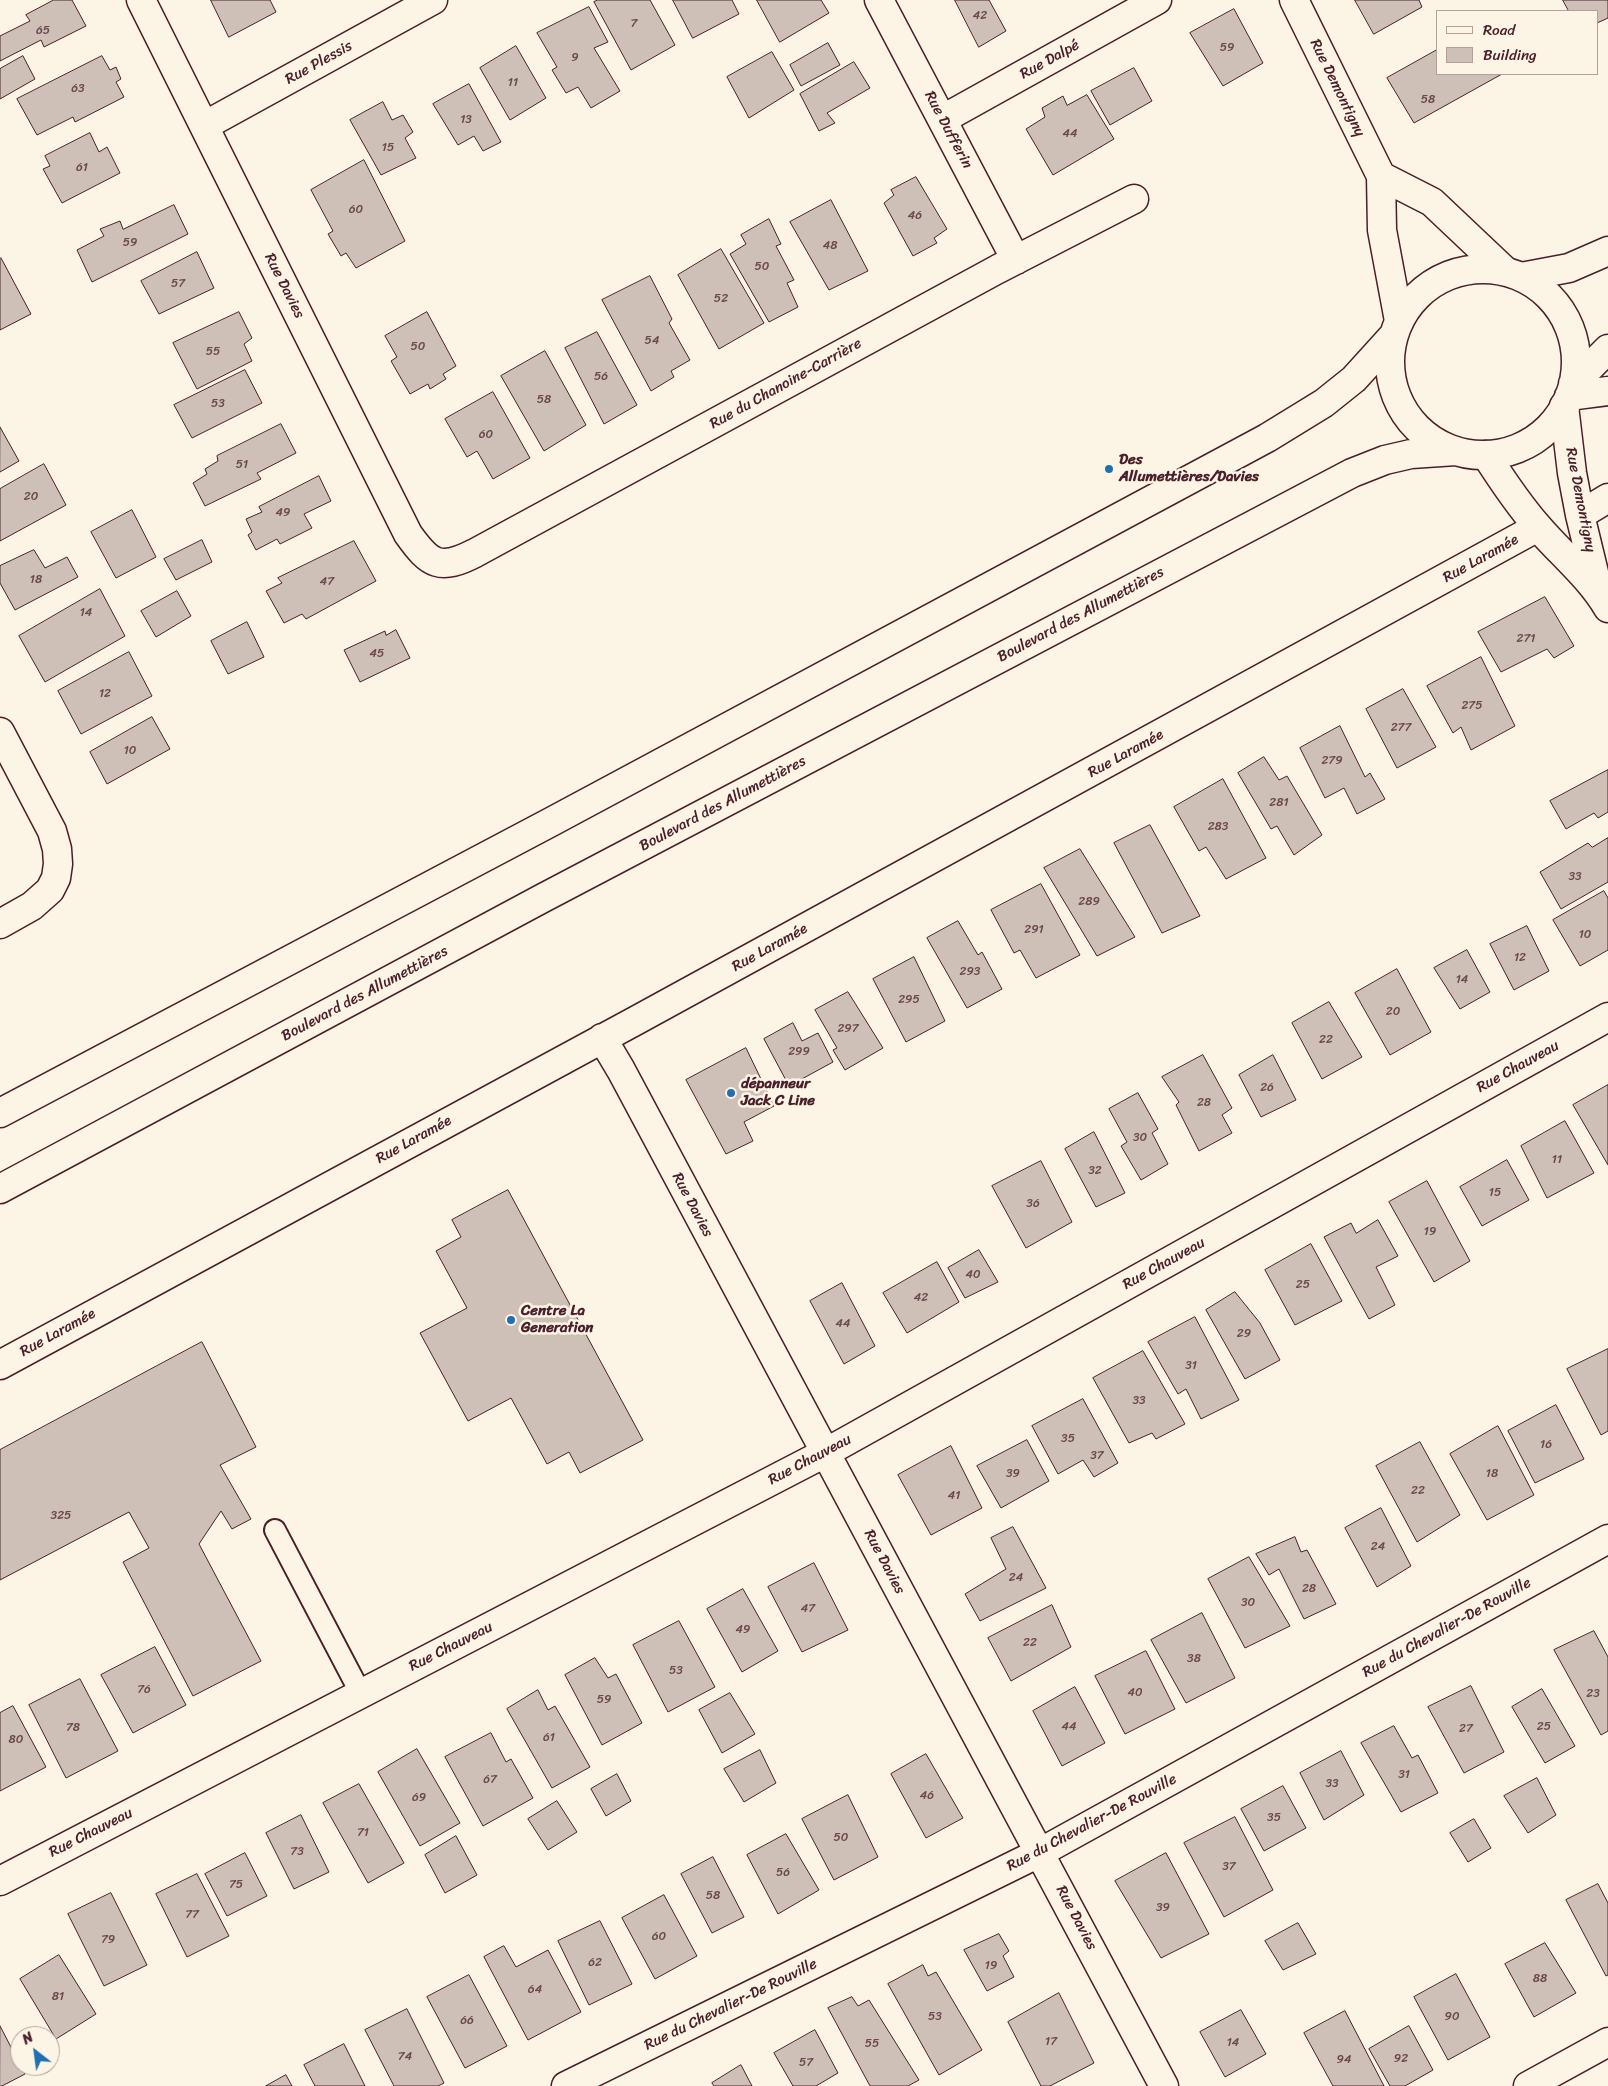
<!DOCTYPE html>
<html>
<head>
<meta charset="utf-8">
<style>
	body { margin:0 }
	#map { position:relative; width:1608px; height:2086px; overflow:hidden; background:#fcf5e5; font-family:Sriracha,sans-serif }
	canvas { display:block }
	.legend { position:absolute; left:1436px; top:10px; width:162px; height:65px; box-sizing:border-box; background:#fcf5e5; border:1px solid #b59f9b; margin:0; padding:6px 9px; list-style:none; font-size:15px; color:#4a1f2b }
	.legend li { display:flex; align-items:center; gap:10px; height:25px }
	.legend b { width:25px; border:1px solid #b59f9b }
	.north { position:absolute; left:10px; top:2026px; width:50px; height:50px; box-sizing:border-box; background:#fcf5e5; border:1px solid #b59f9b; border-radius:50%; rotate:330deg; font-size:14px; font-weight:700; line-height:20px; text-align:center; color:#4a1f2b }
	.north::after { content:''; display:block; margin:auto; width:18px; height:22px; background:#1f6fb2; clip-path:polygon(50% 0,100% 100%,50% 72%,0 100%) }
</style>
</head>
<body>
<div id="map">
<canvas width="1608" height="2086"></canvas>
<ul class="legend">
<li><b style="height:6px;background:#fcf5e5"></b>Road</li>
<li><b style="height:14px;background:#cfc0b7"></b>Building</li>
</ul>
<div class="north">N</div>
</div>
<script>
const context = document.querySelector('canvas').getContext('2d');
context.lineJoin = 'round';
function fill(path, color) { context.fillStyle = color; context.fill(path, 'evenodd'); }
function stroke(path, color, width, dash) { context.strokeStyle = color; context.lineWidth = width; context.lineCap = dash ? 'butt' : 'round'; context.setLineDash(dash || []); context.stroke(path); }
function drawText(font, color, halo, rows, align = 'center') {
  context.font = font + ' Sriracha,sans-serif'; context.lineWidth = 5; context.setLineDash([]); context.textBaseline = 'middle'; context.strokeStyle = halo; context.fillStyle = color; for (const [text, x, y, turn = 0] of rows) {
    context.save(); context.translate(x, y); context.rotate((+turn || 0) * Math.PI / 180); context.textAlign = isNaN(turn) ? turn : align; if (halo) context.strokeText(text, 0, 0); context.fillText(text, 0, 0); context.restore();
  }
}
const building = new Path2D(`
	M54 0H72L86 26 44 47 41 40 0 61V36L30 21 26 15Z
	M211 0H270L276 12 229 37Z
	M598 0H650L675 45 631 70 594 2Z
	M673 0H732L739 14 693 38Z
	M757 0H821L829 13 780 42Z
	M955 0H989L1006 31 979 47Z
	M1355 0H1419L1422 7 1374 34Z
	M1563 0H1608V18L1597 23V11H1569Z
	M589 7 608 42 594 48 620 91 591 108 578 87 566 93 552 70 557 67 537 33Z
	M1234 9 1263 63 1223 86 1190 33Z
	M828 43 840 65 801 86 790 65Z
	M516 46 546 98 510 120 480 68Z
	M1437 50V74H1502L1414 123 1387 78Z
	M772 52 794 90 749 118 727 77Z
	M23 56 35 79 0 99V69Z
	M102 56 110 70 116 67 121 79 116 82 124 97 75 122 73 117 37 135 17 99Z
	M854 62 870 88 827 113 835 123 819 131 800 94Z
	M1134 68 1152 101 1110 125 1091 91Z
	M469 84 501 142 483 151 474 136 458 145 433 104Z
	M1087 95 1114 139 1053 175 1026 129 1045 117 1042 108 1063 96 1067 105Z
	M383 102 392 120 403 115 413 132 405 138 416 158 381 175 350 120Z
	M90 133 99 152 107 147 120 173 62 203 43 169 50 166 45 156Z
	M364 160 405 241 356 268 346 253 341 256 328 234 333 231 311 190Z
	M916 177 947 229 934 238 937 243 913 256 884 203 894 195 891 190Z
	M831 200 868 271 829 290 790 222Z
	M174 205 188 234 92 282 77 250 104 236 100 229 120 221 123 229Z
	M769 219 781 244 776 246 794 280 787 283 798 307 769 322 730 254 746 244 741 235Z
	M721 249 764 323 719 349 678 275Z
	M197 252 214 288 159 314 141 281Z
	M1 258 31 314 0 330V259Z
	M650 276 672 319 669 323 690 360 671 371 674 377 651 391 602 300Z
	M239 312 252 338 244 344 252 361 197 389 173 343Z
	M427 312 456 366 443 374 446 379 430 389 428 384 410 394 391 361 397 357 385 336Z
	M597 332 637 405 604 424 565 348Z
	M545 351 586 425 544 451 501 376Z
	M245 370 262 403 192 438 174 405Z
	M493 392 530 458 493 479 477 451 467 457 445 419Z
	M281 424 296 453 257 473 261 479 205 506 193 483 207 474 205 469 218 461 217 456Z
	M0 427 19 461 0 472Z
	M44 464 66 505 0 541V489Z
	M319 476 331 501 304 514 312 528 280 544 277 539 256 550 248 535 252 532 246 519 262 512 259 507Z
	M132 510 156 557 116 578 91 532Z
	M202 540 212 562 176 580 164 559Z
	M354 541 376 581 306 619 302 614 284 623 266 591 282 583 278 578Z
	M34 550 45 568 67 557 78 577 15 610 0 583V566Z
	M100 589 125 636 45 682 19 636Z
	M177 591 191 616 156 637 141 611Z
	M1545 597 1574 646 1554 658 1547 649 1501 672 1478 632Z
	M247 622 264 657 228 674 211 641Z
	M396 630 410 658 360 682 344 650 385 631 386 635Z
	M129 652 152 696 81 734 58 691Z
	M1481 657 1515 726 1471 750 1461 727 1453 733 1427 686Z
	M1403 689 1436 747 1397 768 1366 709Z
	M152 717 170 749 107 784 90 752Z
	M1340 726 1365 777 1370 773 1385 799 1357 814 1344 788 1325 798 1300 748Z
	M1264 757 1279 780 1287 776 1322 835 1294 855 1277 826 1271 829 1238 773Z
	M1608 770V812L1598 818 1594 813 1566 829 1550 801Z
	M1223 779 1266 858 1226 879 1206 847 1199 851 1174 807Z
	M1150 825 1200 916 1162 933 1114 843Z
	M1608 838V882L1561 909 1540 872 1588 843 1592 847Z
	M1080 849 1135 937 1097 956 1044 868Z
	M1041 884 1080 955 1036 978 1020 950 1014 953 991 910Z
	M1604 891 1608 898V950L1580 966 1553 920Z
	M958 921 978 955 982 952 1002 989 967 1008 927 938Z
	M1527 926 1549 971 1514 990 1490 944Z
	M1467 950 1490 992 1460 1009 1434 968Z
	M914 957 945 1021 906 1042 873 979Z
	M1397 969 1431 1032 1390 1055 1355 993Z
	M848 992 883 1048 845 1070 833 1050 837 1048 815 1010Z
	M1329 1002 1362 1057 1322 1079 1292 1023Z
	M793 1023 802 1041 818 1033 833 1062 789 1086 764 1039Z
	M746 1048 774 1106 744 1122 753 1141 726 1154 686 1080Z
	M1203 1055 1232 1108 1222 1115 1232 1133 1199 1151 1176 1105 1179 1102 1162 1077Z
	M1273 1055 1296 1100 1261 1117 1239 1075Z
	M1608 1085V1165L1573 1105Z
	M1138 1093 1158 1129 1152 1133 1168 1164 1141 1180 1121 1146 1127 1142 1109 1109Z
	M1565 1121 1594 1173 1547 1198 1521 1146Z
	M1094 1132 1125 1193 1096 1207 1065 1149Z
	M1507 1160 1529 1200 1482 1226 1460 1187Z
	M1041 1161 1072 1222 1026 1248 992 1186Z
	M1427 1181 1470 1261 1434 1282 1389 1202Z
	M508 1190 643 1440 580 1473 569 1452 547 1464 511 1398 468 1421 420 1333 467 1308 436 1251 461 1237 452 1220Z
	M1378 1220 1398 1256 1376 1267 1395 1305 1369 1319 1324 1237 1351 1223 1356 1233Z
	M1311 1244 1342 1301 1295 1325 1265 1270Z
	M979 1250 998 1282 965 1298 948 1268Z
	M937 1262 959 1302 907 1333 883 1293Z
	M842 1283 875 1346 844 1364 810 1301Z
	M1235 1292 1260 1323 1280 1360 1245 1379 1206 1310Z
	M1195 1317 1239 1400 1201 1419 1186 1389 1178 1394 1148 1342Z
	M202 1342 256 1447 220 1465 251 1519 232 1529 221 1511 199 1544 261 1661 193 1696 123 1562 149 1548 129 1512 0 1580V1450Z
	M1608 1349V1431L1601 1435 1567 1369Z
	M1143 1351 1185 1424 1156 1439 1152 1433 1129 1443 1093 1378Z
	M1083 1399 1118 1463 1094 1477 1083 1460 1058 1474 1032 1426Z
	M1556 1405 1584 1459 1535 1483 1508 1431Z
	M1498 1426 1534 1495 1487 1520 1450 1454Z
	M1027 1440 1049 1481 1001 1508 977 1466Z
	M1420 1442 1460 1515 1417 1542 1376 1466Z
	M951 1446 982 1508 931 1535 898 1475Z
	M1381 1508 1411 1566 1377 1587 1345 1528Z
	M1013 1527 1046 1588 980 1621 965 1594 1006 1569 991 1538Z
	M1295 1537 1301 1552 1307 1550 1336 1604 1304 1619 1279 1569 1269 1575 1256 1554Z
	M1249 1557 1290 1626 1245 1648 1208 1579Z
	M814 1563 848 1630 802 1652 768 1587Z
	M743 1589 778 1651 742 1672 707 1609Z
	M1052 1605 1071 1647 1011 1681 988 1638Z
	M1202 1613 1235 1678 1186 1703 1151 1640Z
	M679 1621 715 1687 668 1712 633 1645Z
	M1594 1631 1608 1657V1731L1601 1735 1554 1650Z
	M155 1647 186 1705 133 1733 101 1675Z
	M1146 1651 1175 1709 1125 1734 1095 1676Z
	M595 1658 608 1678 616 1674 642 1723 602 1745 565 1675Z
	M80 1679 118 1751 66 1778 29 1705Z
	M1471 1686 1504 1752 1464 1773 1428 1707Z
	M1075 1687 1105 1743 1062 1766 1033 1711Z
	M1542 1689 1575 1746 1545 1763 1512 1707Z
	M538 1690 548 1710 555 1706 590 1767 552 1788 507 1709Z
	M730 1693 755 1734 722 1753 699 1710Z
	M13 1706 46 1767 0 1791V1713Z
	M1394 1726 1412 1758 1418 1755 1438 1793 1401 1812 1361 1743Z
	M491 1733 506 1762 511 1759 533 1798 483 1826 445 1757Z
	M417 1749 460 1823 420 1846 378 1772Z
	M760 1750 776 1783 744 1802 724 1769Z
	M1341 1751 1364 1795 1324 1820 1300 1773Z
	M926 1754 963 1818 926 1838 891 1774Z
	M617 1774 631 1801 606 1816 591 1789Z
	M1537 1778 1556 1815 1528 1833 1504 1796Z
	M359 1784 404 1863 368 1883 323 1803Z
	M1283 1786 1306 1828 1264 1851 1241 1809Z
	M848 1795 878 1857 834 1880 802 1819Z
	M557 1801 577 1832 548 1850 528 1819Z
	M301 1815 329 1872 294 1889 266 1833Z
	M1235 1817 1273 1890 1224 1917 1184 1843Z
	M1474 1819 1491 1848 1468 1862 1450 1833Z
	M786 1834 819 1890 778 1914 747 1855Z
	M456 1836 477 1875 445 1893 425 1855Z
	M245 1853 267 1896 227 1916 205 1874Z
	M1166 1853 1209 1934 1161 1958 1115 1881Z
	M713 1857 744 1917 712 1933 681 1874Z
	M197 1874 229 1936 187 1957 156 1894Z
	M1598 1884 1608 1903V1975L1606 1976 1566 1900Z
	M111 1893 147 1965 104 1986 68 1914Z
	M664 1895 697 1956 655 1979 622 1918Z
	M600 1921 632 1984 589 2005 558 1941Z
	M1298 1923 1316 1954 1283 1970 1265 1941Z
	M999 1934 1009 1951 1003 1956 1014 1977 987 1991 964 1950Z
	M1545 1943 1576 1993 1534 2017 1505 1964Z
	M504 1946 516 1967 548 1950 581 2012 528 2040 484 1957Z
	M59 1955 96 2014 56 2039 20 1979Z
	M923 1965 928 1976 936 1972 982 2050 939 2075 888 1984Z
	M1456 1974 1490 2037 1448 2060 1414 1997Z
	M469 1975 507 2046 465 2068 427 1997Z
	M1059 1993 1094 2063 1050 2086H1041L1008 2022Z
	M852 1997 858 2006 869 2000 919 2080 908 2086H870L828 2008Z
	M407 2009 444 2083 438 2086H394L365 2030Z
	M1241 2010 1266 2054 1225 2077 1200 2032Z
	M1345 2011 1384 2086H1333L1304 2033Z
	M0 2026 25 2074 2 2086H0Z
	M1409 2026 1433 2070 1405 2086H1390L1369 2049Z
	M815 2030 838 2073 816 2086H793L774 2053Z
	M344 2044 365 2086H315L304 2065Z
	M741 2065 752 2086H714L712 2083Z
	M286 2075 292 2086H266Z`);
fill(building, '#cfc0b7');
stroke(building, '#4a1f2b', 1);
const lane = new Path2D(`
	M275 1530 361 1694`);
const street = new Path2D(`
	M141 0 408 534C430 565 440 571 475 553L998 269 1134 199
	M879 0 1016 260
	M1294 0 1381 176 1382 230 1399 321
	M943 119 1157 0
	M204 126 433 0
	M1381 176 1432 202 1505 271
	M1564 406 1572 473 1580 515 1598 589
	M1486 455C1502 480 1518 504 1538 527 1561 554 1590 577 1608 608
	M1580 515 1608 498
	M0 732 52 831 57 849 58 864 56 878 50 890 32 906 0 924
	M602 1038 621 1070C801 1409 985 1746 1164 2086
	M0 1365 637 1020 1538 527
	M0 1881 825 1453 1608 1017
	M566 2086 1041 1852 1608 1539
	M1528 2086 1608 2042`);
const primary = new Path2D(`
	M1390 362a93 93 0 1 1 186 0a93 93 0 1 1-186 0Z
	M1521 277 1569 268 1608 251
	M1573 384 1608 349
	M1569 396 1608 391
	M0 1113 551 822 1267 438 1324 403 1354 379 1393 336
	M0 1189 543 898 1352 473 1385 460 1411 454 1456 451`);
stroke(lane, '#4a1f2b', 24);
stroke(street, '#4a1f2b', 31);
stroke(primary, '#4a1f2b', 31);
stroke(lane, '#fcf5e5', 20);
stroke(street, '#fcf5e5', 28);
stroke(primary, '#fcf5e5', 28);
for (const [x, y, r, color] of [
	[1109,469,5,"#1f6fb2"],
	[731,1093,5,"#1f6fb2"],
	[511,1320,5,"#1f6fb2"]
]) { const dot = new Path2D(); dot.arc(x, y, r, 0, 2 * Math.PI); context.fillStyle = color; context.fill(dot); stroke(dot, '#fcf5e5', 2); }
drawText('12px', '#6b474e', null, [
	["42",980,16],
	["7",634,24],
	["65",43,31],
	["59",1227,48],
	["9",575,58],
	["11",513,83],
	["63",78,89],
	["58",1428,100],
	["13",466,120],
	["44",1070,134],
	["15",388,148],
	["61",82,168],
	["60",356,210],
	["46",915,216],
	["59",130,243],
	["48",830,246],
	["50",762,267],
	["57",178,284],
	["52",721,299],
	["54",652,341],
	["50",418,347],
	["55",213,352],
	["56",601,377],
	["58",544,400],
	["53",218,404],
	["60",486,435],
	["51",242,465],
	["20",31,497],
	["49",283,513],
	["18",36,580],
	["47",327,582],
	["14",86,613],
	["271",1526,639],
	["45",377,654],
	["12",105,694],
	["275",1472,706],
	["277",1401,728],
	["10",130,751],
	["279",1332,761],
	["281",1279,803],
	["283",1218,827],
	["33",1575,877],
	["289",1089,902],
	["291",1034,930],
	["10",1585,935],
	["12",1520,958],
	["293",970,972],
	["14",1462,980],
	["295",909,1000],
	["20",1393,1012],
	["297",848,1029],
	["22",1326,1040],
	["299",799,1052],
	["26",1267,1088],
	["28",1204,1103],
	["30",1140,1138],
	["11",1557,1160],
	["32",1095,1171],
	["15",1495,1193],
	["36",1033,1204],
	["19",1430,1232],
	["40",973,1275],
	["25",1303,1285],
	["42",921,1298],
	["44",843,1324],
	["29",1244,1334],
	["31",1191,1366],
	["33",1139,1401],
	["35",1068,1439],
	["16",1546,1445],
	["37",1097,1456],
	["39",1013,1474],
	["18",1492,1474],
	["22",1418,1491],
	["41",954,1496],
	["325",61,1516],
	["24",1378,1547],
	["24",1016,1578],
	["28",1309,1589],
	["30",1248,1603],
	["47",808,1609],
	["49",743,1630],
	["22",1030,1643],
	["38",1194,1659],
	["53",676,1671],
	["76",144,1690],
	["40",1135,1693],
	["23",1593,1694],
	["59",604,1700],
	["44",1069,1727],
	["25",1544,1727],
	["78",73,1728],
	["27",1466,1729],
	["61",549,1738],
	["80",16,1740],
	["31",1404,1775],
	["67",490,1780],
	["33",1332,1784],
	["46",927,1796],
	["69",419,1798],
	["35",1274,1818],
	["71",363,1833],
	["50",841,1838],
	["73",297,1852],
	["37",1229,1867],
	["56",783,1873],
	["75",236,1885],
	["58",713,1896],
	["39",1163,1908],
	["77",192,1915],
	["60",659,1937],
	["79",108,1940],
	["62",595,1963],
	["19",991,1966],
	["88",1540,1979],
	["64",535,1990],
	["81",58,1997],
	["53",935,2017],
	["90",1452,2017],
	["66",467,2021],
	["17",1051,2042],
	["14",1233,2043],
	["55",872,2044],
	["74",405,2057],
	["92",1401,2059],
	["94",1344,2060],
	["57",806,2063]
]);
drawText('15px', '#4a1f2b', '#fcf5e5', [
	["Rue Dalpé",1050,60,-29],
	["Rue Plessis",319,63,-29],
	["Rue Demontigny",1337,88,64],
	["Rue Dufferin",948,130,62],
	["Rue Davies",284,286,63],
	["Rue du Chanoine-Carrière",786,384,-29],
	["Rue Demontigny",1580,500,79],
	["Rue Laramée",1481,559,-29],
	["Boulevard des Allumettières",1081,615,-28],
	["Rue Laramée",1126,754,-29],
	["Boulevard des Allumettières",723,804,-28],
	["Rue Laramée",770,948,-29],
	["Boulevard des Allumettières",365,994,-28],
	["Rue Chauveau",1518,1067,-29],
	["Rue Laramée",414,1140,-29],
	["Rue Davies",692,1205,62],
	["Rue Chauveau",1164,1264,-29],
	["Rue Laramée",58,1333,-29],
	["Rue Chauveau",810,1460,-28],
	["Rue Davies",884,1562,62],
	["Rue du Chevalier-De Rouville",1447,1628,-29],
	["Rue Chauveau",451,1647,-27],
	["Rue du Chevalier-De Rouville",1092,1823,-28],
	["Rue Chauveau",91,1833,-27],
	["Rue Davies",1076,1918,62],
	["Rue du Chevalier-De Rouville",731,2005,-26]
]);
drawText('bold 15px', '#4a1f2b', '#fcf5e5', [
	["Des",1119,460],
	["Allumettières/Davies",1119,477],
	["dépanneur",741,1084],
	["Jack C Line",741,1101],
	["Centre La",521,1311],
	["Generation",521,1328]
], 'left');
</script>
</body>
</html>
